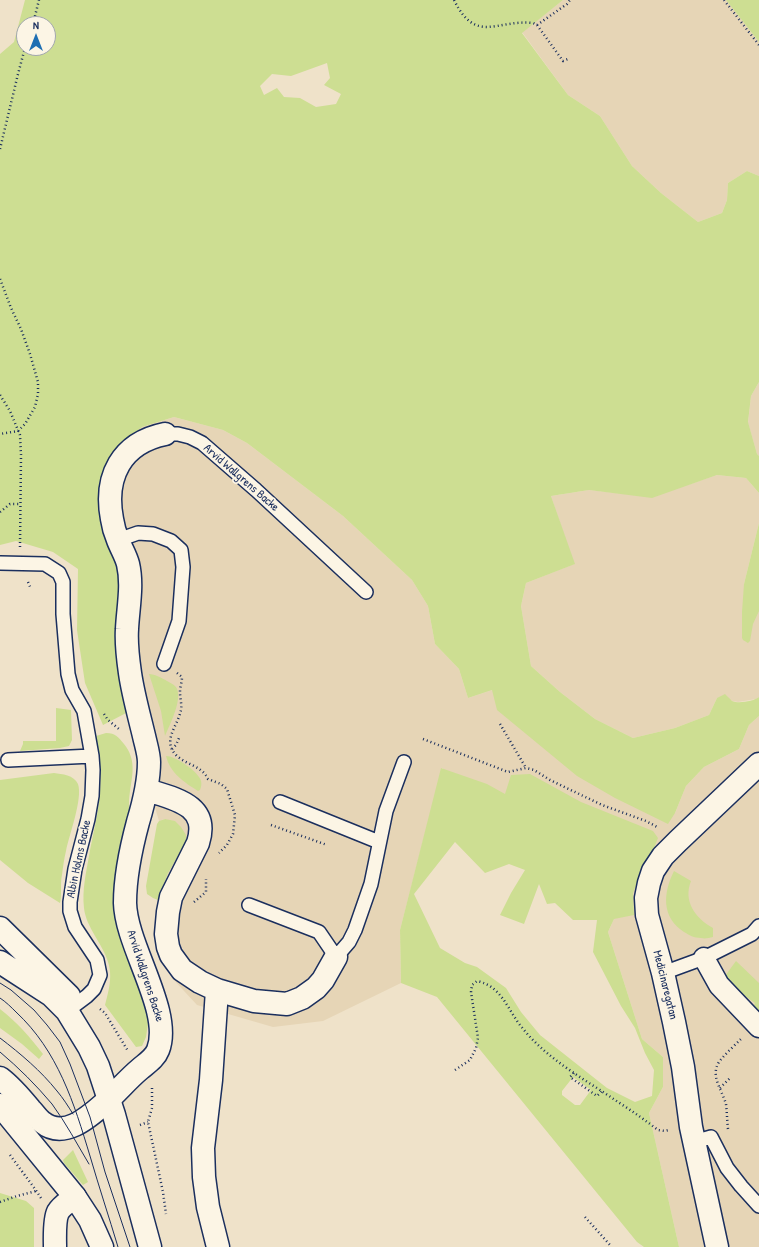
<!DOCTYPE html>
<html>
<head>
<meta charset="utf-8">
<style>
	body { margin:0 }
	#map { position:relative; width:759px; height:1247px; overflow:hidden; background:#efe2c9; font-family:"Patrick Hand",sans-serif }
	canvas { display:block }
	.north { position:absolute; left:16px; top:16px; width:40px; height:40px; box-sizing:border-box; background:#fcf5e5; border:1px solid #a2a6af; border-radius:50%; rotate:0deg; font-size:11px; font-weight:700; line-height:16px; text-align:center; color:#1b2f5e }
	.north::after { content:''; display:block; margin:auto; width:14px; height:18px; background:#1f6fb2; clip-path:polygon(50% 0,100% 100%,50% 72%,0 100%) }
</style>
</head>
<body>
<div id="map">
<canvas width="759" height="1247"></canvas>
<div class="north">N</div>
</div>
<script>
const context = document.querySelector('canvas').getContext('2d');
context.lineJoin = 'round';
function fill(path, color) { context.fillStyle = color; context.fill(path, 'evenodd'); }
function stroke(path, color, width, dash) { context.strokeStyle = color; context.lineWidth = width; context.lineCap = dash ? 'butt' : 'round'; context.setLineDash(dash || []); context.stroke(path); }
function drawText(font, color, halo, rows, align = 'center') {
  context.font = font + ' "Patrick Hand",sans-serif'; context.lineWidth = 3.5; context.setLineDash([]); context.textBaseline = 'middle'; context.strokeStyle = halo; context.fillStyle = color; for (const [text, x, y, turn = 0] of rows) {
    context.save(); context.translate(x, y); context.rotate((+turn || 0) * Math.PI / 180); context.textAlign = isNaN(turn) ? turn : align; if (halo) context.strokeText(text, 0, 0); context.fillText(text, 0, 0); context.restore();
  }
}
fill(new Path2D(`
	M563 0H726L759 42V176L747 171 728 183 727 200 722 213 698 222 661 193 632 166 600 116 568 95 522 32Z
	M759 382V456L757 454 748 423 751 396Z
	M174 417 223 430 247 443 343 516 412 580 428 606 435 644 459 669 468 698 492 690 675 813 686 786 704 767 739 749 749 725 759 716V1247H679L649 1113 663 1087V1057L642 1039 608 932 614 919 442 768 400 930 401 983 323 1021 273 1027 197 1005 172 978 161 956 156 917 158 900 168 873 165 819 159 821 134 736 117 559 105 537 101 514 102 480 115 449 142 427Z
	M717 475 746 478 759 493V523L744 584 759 607V697L756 699 738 702 717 698 709 715 675 728 633 738 595 719 560 692 531 666 521 606 526 583 574 564 551 496 589 490 652 497Z`), '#e6d5b6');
fill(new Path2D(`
	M25 0H563L522 33 568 95 600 116 632 166 661 193 698 222 722 213 727 200 728 183 747 171 759 176V382L751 396 748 422 757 454 759 456V493L746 478 717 475 652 498 589 490 551 496 575 564 526 583 521 606 531 666 560 692 595 719 633 738 675 728 709 715 717 698 725 694C727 696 730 699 732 701 739 704 754 701 759 697V716L749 725 739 749 704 767 686 786 675 813 668 824 615 798 577 776 497 710 492 690 468 698 459 669 435 644 428 606 412 580 343 516 247 443 223 430 174 417 142 427 115 449 102 480 101 514 105 537 117 559 130 711 103 725 85 683 77 630 78 569 53 552 16 541 0 545V54L14 42ZM24 24H48V48H24ZM327 63 330 78 324 85 341 94 336 104 316 107 300 98 284 97 277 88 264 95 260 86 272 74 291 76Z
	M726 0H759V42Z
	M759 523V611L753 624 750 641 748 643 743 640 742 638V612L744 584Z
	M149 674C155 674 162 678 167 681 169 682 173 684 175 686 185 696 169 726 165 736L161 711Z
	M56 708 71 710 72 740 69 746 60 748 20 751 23 744V741H56Z
	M106 733C116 733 118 737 124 744 136 759 133 773 130 791 129 800 128 805 131 813L119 865 115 887V906L145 998 148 1024 146 1037 142 1046 136 1047 105 1005C114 973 112 964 95 936 90 927 85 918 84 908 82 890 86 873 89 856 94 828 104 794 99 765 98 757 95 749 93 742L96 736Z
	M166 756C175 756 194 769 199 777 202 781 202 785 200 790L198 791C184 782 170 773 166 756Z
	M441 768 487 784 505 794 511 775 530 774 581 802 653 831 658 838 654 848 645 862 633 893 634 915 614 919 608 932 642 1039 663 1057V1087L649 1113 679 1247H644L637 1242 437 997 401 983 400 930ZM455 842 485 873 509 864 525 870 511 893 500 915 524 924 539 884 547 904 555 903 573 920H597L593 952 621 1006 635 1028 645 1053 654 1070 652 1096 635 1102 607 1088 540 1035 521 1012 506 988 477 967 465 963 440 948 414 894ZM573 1077 591 1090 580 1105H575L562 1095V1091Z
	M54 773C62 774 74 775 78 784 83 799 69 835 66 851 64 859 63 867 62 875 60 883 62 897 60 903L28 883 0 860V780Z
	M165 819 175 821 181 827 186 835V842L168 873 158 900 153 898 147 894 146 886 157 824 159 821Z
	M674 871 691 881C683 901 695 918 713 928V937C709 938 705 939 701 938 694 938 689 935 684 932 661 917 663 893 674 871Z
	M736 961 759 983V1015L753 1008 755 1003 725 982V976Z
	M0 1009C17 1022 30 1037 43 1054L39 1059 22 1044 0 1028Z
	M73 1150 88 1182 83 1185 64 1163 63 1160Z
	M0 1193 26 1201 34 1208V1247H0Z`), '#cdde92');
const service = new Path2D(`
	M165 434H178L190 437 202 443 256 490 366 592
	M118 540 138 533 153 534 171 541 181 550 183 567 179 621 164 664
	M0 563 45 564 59 573 63 582V614L68 674 72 690 84 711 92 756 93 770 92 796 88 819 75 869 70 902V911L75 927 97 960 100 975 94 989 87 996 67 1011
	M8 760 92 756
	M280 802 379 842
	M249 905 319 932 336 957 349 942 355 930 371 884 386 811 404 762
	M663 973 704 958 752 934 759 926
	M694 1142 711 1137 727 1168 741 1186 759 1206`);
const pedestrian = new Path2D(`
	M704 958 719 985 759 1027`);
const minor = new Path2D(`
	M147 790C175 799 210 805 198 843L171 897 168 912 166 934 168 947 171 955 182 970 200 982 217 990 254 1001 287 1004 302 998 316 988 323 980 336 957
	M217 990 211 1080 203 1148 204 1177 208 1207 218 1247
	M0 1078C12 1087 21 1098 30 1109 34 1113 38 1119 42 1122 64 1140 89 1117 106 1102 118 1091 128 1079 140 1069 147 1063 155 1058 158 1050 173 1012 126 946 125 903 125 876 131 848 138 822 144 802 149 783 149 762 149 754 146 745 144 736 139 715 133 694 130 673 128 659 126 643 127 629 128 608 133 585 128 564 126 556 121 548 118 540 115 533 113 526 112 519 104 477 121 443 165 434
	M55 1247C55 1238 54 1220 58 1212 62 1205 69 1202 75 1197
	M717 1247 691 1127 683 1067 674 1022 663 973 647 915 646 898 649 883 653 871 663 856 678 841 759 764`);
const secondary = new Path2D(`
	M0 1105 75 1197 90 1220 102 1247`);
const primary = new Path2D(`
	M0 928 69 996
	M0 962 51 995 67 1011 89 1047 98 1066 114 1115 150 1247`);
stroke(service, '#1b2f5e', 16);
stroke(pedestrian, '#1b2f5e', 23);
stroke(minor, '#1b2f5e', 25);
stroke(secondary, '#1b2f5e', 25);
stroke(primary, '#1b2f5e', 25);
stroke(new Path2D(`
	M454 0C476 45 497 19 533 23L537 25 563 61 568 59
	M724 0 759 45
	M33 24 39 0
	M537 25 567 4 570 0
	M0 149 18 74 25 48
	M0 279 11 308 21 329 30 354 38 382V394L35 407 25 424 18 431 0 434
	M0 395 10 411 20 435 21 455 20 547
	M0 512 10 504H20
	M28 582 31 589
	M177 673 182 677C182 682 180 687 180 692 180 698 182 704 181 710 178 726 161 741 177 756 187 765 202 766 208 779L221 784 227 789 235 815 233 834 227 845 219 853
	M104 714 108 720 119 729
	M500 724 526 768
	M423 739 508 772 526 768 534 770 550 780 602 805 646 821 659 828
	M172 749 176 745 179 738
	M271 825 327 845
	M194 902 206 892V879
	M100 1009 105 1013 128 1051
	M455 1070 470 1060 476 1048 478 1038 471 992 472 985 477 981C501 986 507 1008 520 1025 524 1030 528 1035 532 1039 557 1065 589 1082 618 1102 632 1111 645 1120 658 1130L665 1131 669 1130
	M574 1073 570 1077 597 1096 602 1091
	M152 1088V1108L148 1122 163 1192 166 1214
	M720 1088 730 1078
	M140 1125 148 1122
	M728 1129C727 1120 727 1112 726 1104 722 1090 710 1076 719 1062 725 1054 734 1046 741 1039
	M10 1155 35 1189 41 1198
	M0 1202 17 1196 36 1191
	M585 1217 610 1245`), '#1b2f5e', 2.5, [1, 3]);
stroke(service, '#fcf5e5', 13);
stroke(pedestrian, '#fcf5e5', 20);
stroke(minor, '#fcf5e5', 22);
stroke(secondary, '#fcf5e5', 22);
stroke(primary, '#fcf5e5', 22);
stroke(new Path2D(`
	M0 983 11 990 34 1010 47 1025 60 1042 70 1064 90 1117 105 1172 130 1247
	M0 998C6 1002 11 1007 16 1012 58 1051 74 1103 90 1156 99 1187 109 1217 118 1247
	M0 1038C21 1054 41 1071 57 1091 63 1098 68 1106 73 1114
	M0 1052C19 1068 36 1085 52 1104 66 1123 77 1144 89 1164`), '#1b2f5e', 1);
drawText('12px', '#1b2f5e', '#fcf5e5', [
	["Arvid Wallgrens Backe",241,478,41],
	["Albin Holms Backe",79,859,-78],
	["Arvid Wallgrens Backe",145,976,72],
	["Medicinaregatan",665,985,76]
]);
</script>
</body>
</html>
